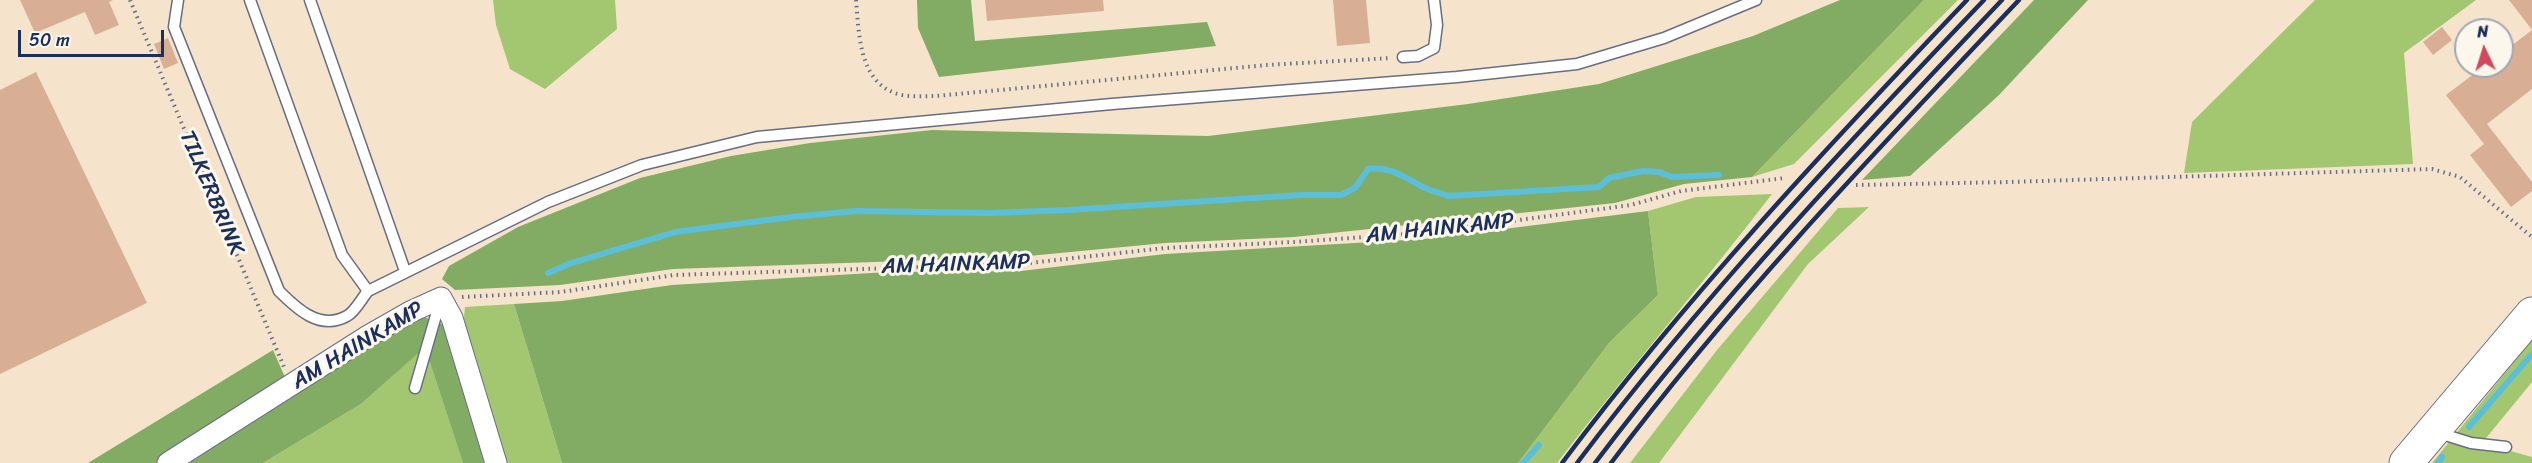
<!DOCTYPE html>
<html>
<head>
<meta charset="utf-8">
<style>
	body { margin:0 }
	#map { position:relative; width:2532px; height:463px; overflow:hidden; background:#f5e4cb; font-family:Sriracha,sans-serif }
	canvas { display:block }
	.north { position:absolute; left:2454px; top:18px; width:60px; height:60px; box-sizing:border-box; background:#fbf7ec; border:2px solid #a1a7b3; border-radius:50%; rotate:356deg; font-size:16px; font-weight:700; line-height:24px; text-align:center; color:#1b2f5e }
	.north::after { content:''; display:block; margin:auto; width:21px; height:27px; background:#d1495b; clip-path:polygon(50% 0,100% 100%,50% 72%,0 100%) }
	.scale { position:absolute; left:18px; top:30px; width:146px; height:27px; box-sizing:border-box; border:3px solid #1b2f5e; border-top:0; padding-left:8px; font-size:18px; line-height:21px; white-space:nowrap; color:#1b2f5e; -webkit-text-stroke:4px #fbf7ec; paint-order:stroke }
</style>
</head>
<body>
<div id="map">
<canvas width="2532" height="463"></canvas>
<div class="north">N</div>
<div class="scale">50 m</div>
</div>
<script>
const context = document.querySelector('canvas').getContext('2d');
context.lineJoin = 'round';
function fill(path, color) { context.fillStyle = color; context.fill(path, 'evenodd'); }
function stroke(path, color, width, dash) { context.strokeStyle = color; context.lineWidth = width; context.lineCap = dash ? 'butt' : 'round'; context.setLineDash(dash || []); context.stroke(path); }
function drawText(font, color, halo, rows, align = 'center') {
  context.font = font + ' Sriracha,sans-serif'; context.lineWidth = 6; context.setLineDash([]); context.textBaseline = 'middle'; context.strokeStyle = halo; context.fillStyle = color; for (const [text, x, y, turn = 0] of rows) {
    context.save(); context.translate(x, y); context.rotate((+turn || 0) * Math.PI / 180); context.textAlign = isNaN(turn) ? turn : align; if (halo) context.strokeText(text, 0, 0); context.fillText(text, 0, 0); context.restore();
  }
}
fill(new Path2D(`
	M493 0H615L617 29 545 89 510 69 496 25Z
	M1924 0H1958L1794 164 1752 177Z
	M2315 0H2476L2404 53 2413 164 2184 173 2192 122Z
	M1772 194C1702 285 1627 372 1557 463H1518L1609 343 1658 295 1648 211 1696 197Z
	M1869 207 1808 264 1659 463H1630L1717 350 1838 208Z
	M514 304 562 463H503L463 327 465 307Z
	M2532 340V382L2482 443 2532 457V463H2432Z
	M425 346 463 463H263L361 404Z`), '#a3c771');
fill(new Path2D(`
	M917 0H971L975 41 1207 22 1216 46 939 77 918 28Z
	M1840 0H1924L1752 177 1684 184 1615 203 1294 237 1165 243 1018 257 673 269 560 285 455 290 442 279 449 266 518 227 640 178 731 156 810 143 932 130 1208 136 1468 104 1599 84 1753 36Z
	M2034 0H2088L1999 95 1910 176 1862 180Z
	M1648 211 1658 295 1609 343 1518 463H562L514 304 562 301 672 285 888 272 1021 271 1165 254 1424 239Z
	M419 315 447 326 489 463H463L425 347 361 404 263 463H88L273 350 291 391Z`), '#82ac63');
stroke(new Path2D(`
	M548 273 571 263 675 232 791 217 856 211 991 213 1068 210 1301 195H1341L1355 188 1368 169C1392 166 1405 178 1425 188 1432 191 1441 193 1448 196L1599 187 1609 178 1643 171 1659 172 1672 177 1719 175
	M2469 427 2532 354
	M1523 463 1539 445
	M2438 463 2442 457`), '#5cbfda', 6);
fill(new Path2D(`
	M20 0H113L109 2 119 25 95 35 85 12 35 33Z
	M985 0H1103L1104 11 987 21Z
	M1333 0H1366L1370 43 1337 46Z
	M2509 0H2532V89L2487 124 2532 182V191L2511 207 2470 155 2484 144 2446 95 2484 66H2502V53L2532 30Z
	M2442 27 2452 40 2433 55 2423 42Z
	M168 38 178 63 164 69 154 44Z
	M36 72 147 303 0 374V90Z`), '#d8af94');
const lane = new Path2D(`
	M178 0 174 27 279 291C297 309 320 331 347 316 355 312 362 298 368 291L548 202 642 165 757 137 1112 104 1457 77 1577 64 1664 38 1756 0
	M250 0 342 255 368 291
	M310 0 405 271
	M1403 57 1418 56 1434 48 1437 25 1434 0
	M415 388 441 298
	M2439 433 2471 443 2506 447`);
const street = new Path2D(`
	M168 463 368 336 410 312 441 298 452 318 496 463`);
const primary = new Path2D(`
	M2406 463 2532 314`);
stroke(lane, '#676e84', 13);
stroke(street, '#676e84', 23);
stroke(primary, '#676e84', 35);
stroke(new Path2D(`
	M130 0 284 367
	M856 0C859 35 859 86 902 95 913 97 925 96 936 96L1267 65 1391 58
	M1856 185 2008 182 2432 169 2460 177 2532 237
	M462 297 561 292 674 275 1020 264 1165 248 1294 242 1422 233 1631 205 1681 191 1785 178`), '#676e84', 4, [1.5, 4.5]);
stroke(lane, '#fff', 10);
stroke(street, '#fff', 21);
stroke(primary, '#fff', 33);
stroke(new Path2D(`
	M1562 463C1685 299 1826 148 1967 0
	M1577 463C1701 299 1842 149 1984 0
	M1595 463C1719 299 1861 149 2002 0
	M1611 463C1734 299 1878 149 2019 0`), '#1b2f5e', 4.5);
drawText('22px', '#1b2f5e', '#fbf7ec', [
	["TILKERBRINK",211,193,67],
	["AM HAINKAMP",1440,229,-6],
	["AM HAINKAMP",956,265,-2],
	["AM HAINKAMP",358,346,-31]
]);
</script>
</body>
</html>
